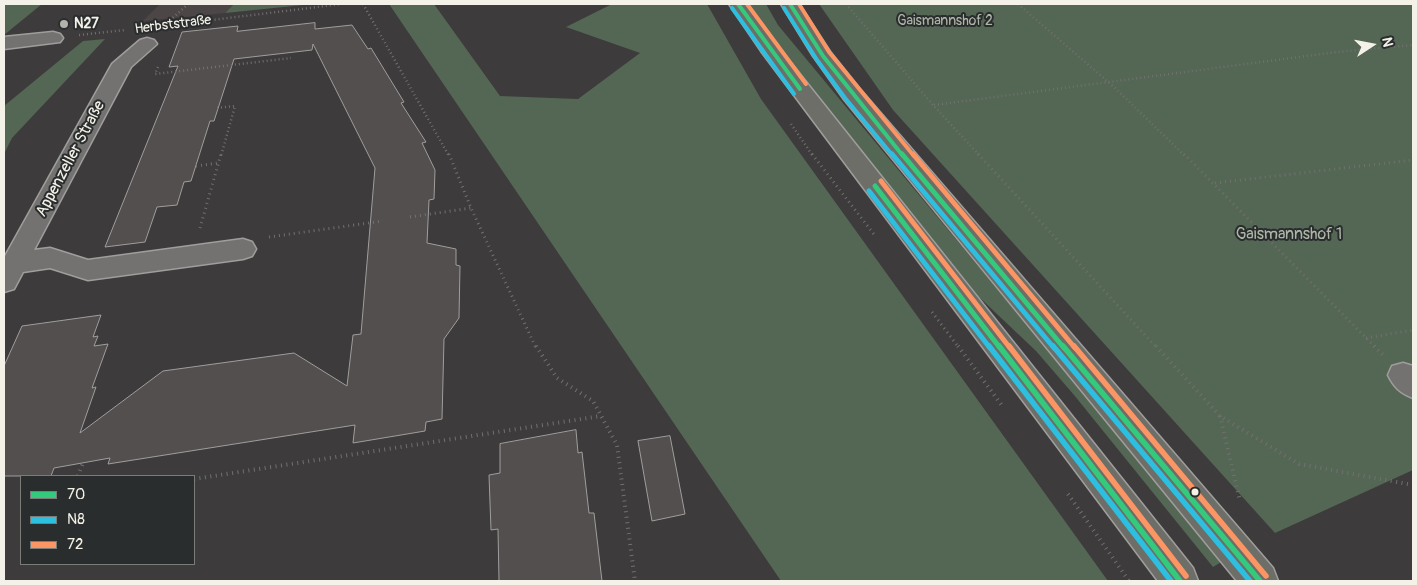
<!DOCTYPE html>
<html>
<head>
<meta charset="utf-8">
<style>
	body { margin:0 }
	#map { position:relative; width:1417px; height:585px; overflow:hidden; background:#3d3b3c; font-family:Pangolin,sans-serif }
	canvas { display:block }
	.frame { position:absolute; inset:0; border:5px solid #f4f1e8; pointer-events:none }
	.legend { position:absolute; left:20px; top:475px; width:175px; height:90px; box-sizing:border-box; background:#2a2d2e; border:1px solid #7b7b78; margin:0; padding:6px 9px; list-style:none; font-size:15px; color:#f4f1e8 }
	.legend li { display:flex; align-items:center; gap:10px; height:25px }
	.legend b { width:25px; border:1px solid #7b7b78 }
	.north { position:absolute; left:1347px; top:20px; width:50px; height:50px; -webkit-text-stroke:4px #2a2d2e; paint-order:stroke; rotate:79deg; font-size:14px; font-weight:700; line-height:20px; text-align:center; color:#f4f1e8 }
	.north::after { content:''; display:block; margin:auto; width:18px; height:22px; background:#f4f1e8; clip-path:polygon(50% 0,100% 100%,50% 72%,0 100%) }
</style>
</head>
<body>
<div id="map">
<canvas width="1417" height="585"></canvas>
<div class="frame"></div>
<ul class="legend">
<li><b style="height:6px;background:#33ca7d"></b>70</li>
<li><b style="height:6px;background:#2dbfdf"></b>N8</li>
<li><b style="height:6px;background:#fb9564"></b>72</li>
</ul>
<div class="north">N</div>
</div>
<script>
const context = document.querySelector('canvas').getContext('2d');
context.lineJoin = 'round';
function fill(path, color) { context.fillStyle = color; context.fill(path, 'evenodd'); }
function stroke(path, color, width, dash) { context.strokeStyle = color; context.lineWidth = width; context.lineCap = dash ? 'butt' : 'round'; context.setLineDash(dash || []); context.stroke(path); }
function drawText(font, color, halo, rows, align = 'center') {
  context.font = font + ' Pangolin,sans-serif'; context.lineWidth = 4; context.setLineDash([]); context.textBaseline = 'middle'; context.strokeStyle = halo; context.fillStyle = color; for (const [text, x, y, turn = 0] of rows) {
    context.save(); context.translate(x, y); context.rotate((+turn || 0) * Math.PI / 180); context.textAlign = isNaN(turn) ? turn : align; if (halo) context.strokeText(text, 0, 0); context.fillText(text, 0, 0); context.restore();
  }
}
fill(new Path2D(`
	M160 4H234L225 13 143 21Z`), '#4d4646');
fill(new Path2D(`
	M6 4H42L4 35V5Z
	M234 4H313L225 13Z
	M389 4H434L500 96 578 99 640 53 566 27 612 4H707L761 99 1108 581H781Z
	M749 4H766L778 25 1223 561 1213 567 1074 395 1036 351 979 297 770 35Z
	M819 4H1413V369L1390 374 1413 399V470L1275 533 893 110Z
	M105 39 12 138 4 154V106L83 41Z`), '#546654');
const building = new Path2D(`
	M315 23V29L352 25 368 49 371 48 404 102 401 103 426 142 422 143 435 170 434 199 429 200 427 243 456 249V265L460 266 459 318 444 339 442 419 426 422 425 431 353 443 355 425 108 464 110 458 54 468 51 476H4V366L22 326 101 315 93 337 98 336 94 346 108 344 92 388 96 387 80 433 163 371 294 353 347 386 353 335 361 334 375 168 313 44 312 50 234 59 214 121H210L191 181 184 182 177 205 157 207 145 242 105 247 178 66 169 67 182 32 238 26 237 31Z
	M576 430 578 453 582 452 589 513H594L602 581H499L498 529 491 530 489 475 500 473V444Z
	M670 436 685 514 652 521 638 441Z`);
fill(building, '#544f4f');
stroke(building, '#9f9e9d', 1);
const minor = new Path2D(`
	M53 32 60 34 63 38 60 42 4 49V37Z
	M147 38 154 40 157 44 131 67 34 250 50 248 88 260 243 239 252 242 256 249 252 256 243 259 88 280 50 268 23 272 14 289 4 292V258L112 64 140 40Z
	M1403 363 1413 366V398C1400 393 1394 387 1388 375L1392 366Z`);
const major = new Path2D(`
	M729 4H747L775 43 1193 568 1198 581H1158L761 51Z
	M781 4H799L831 53 859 88 1273 568 1278 581H1237L843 98 813 56Z`);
stroke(minor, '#9f9e9d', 3);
stroke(major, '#9f9e9d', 3);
stroke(new Path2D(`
	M363 4 449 156
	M846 4 933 105 980 156
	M1018 4 1114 87 1185 156
	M163 26 342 4
	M164 26 188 4
	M79 35 125 30
	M158 67 155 74 291 58
	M934 105 1337 52 1413 45
	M217 108 235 106 221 156
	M791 124 813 156`), '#717170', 2.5, [1, 3]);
stroke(new Path2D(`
	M449 154 471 208 536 348
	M812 154 876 237
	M978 154 1157 348
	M1184 154 1376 348
	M196 166 218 163
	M1215 183 1413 160
	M410 217 471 208
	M200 228 221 154
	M269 237 383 221
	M932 312 959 348
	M1366 338 1413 330`), '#717170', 3, [1, 4]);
stroke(new Path2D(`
	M536 346 557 378 593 401 617 445 635 581
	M958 346 1003 407
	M1156 346 1220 416 1299 464 1413 485
	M1374 346 1383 355
	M1220 416 1240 501
	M78 476 83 463
	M194 479 601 416
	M1068 494 1129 581`), '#717170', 4, [1, 4.5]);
fill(minor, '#737270');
fill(major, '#6e6e69');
stroke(new Path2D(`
	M738 4 800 89
	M790 4 823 56 903 156`), '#33ca7d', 4);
stroke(new Path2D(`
	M902 154 1064 348
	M875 186 1000 348`), '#33ca7d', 5);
stroke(new Path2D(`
	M999 346 1180 581
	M1063 346 1260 581`), '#33ca7d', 5.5);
stroke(new Path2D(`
	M732 8 794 94
	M784 8 817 60 845 98 893 156`), '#2dbfdf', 4);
stroke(new Path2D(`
	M892 154 1054 348
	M869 191 990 348`), '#2dbfdf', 5);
stroke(new Path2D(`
	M989 346 1171 581
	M1053 346 1250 581`), '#2dbfdf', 5.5);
stroke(new Path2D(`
	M747 4 806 84
	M799 4 829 52 914 156`), '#fb9564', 4);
stroke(new Path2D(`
	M913 154 1075 348
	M881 181 1010 348`), '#fb9564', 5);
stroke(new Path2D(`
	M1009 346 1186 576
	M1074 346 1266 576`), '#fb9564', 5.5);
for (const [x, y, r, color] of [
	[64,24,5,"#b4b1ac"],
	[1195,492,4.5,"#f4f1e8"]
]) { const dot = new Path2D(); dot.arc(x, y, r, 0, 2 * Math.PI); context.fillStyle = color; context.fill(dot); stroke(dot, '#2a2d2e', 2); }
drawText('14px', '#aeb6a7', '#2a2d2e', [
	["Gaismannshof 2",945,21]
]);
drawText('bold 14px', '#f4f1e8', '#2a2d2e', [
	["N27",74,24]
], 'left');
drawText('14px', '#f4f1e8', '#2a2d2e', [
	["Herbststraße",173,25,-7]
]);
drawText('16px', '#f4f1e8', '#2a2d2e', [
	["Appenzeller Straße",71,159,-62]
]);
drawText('16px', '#aeb6a7', '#2a2d2e', [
	["Gaismannshof 1",1289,235]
]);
</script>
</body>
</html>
